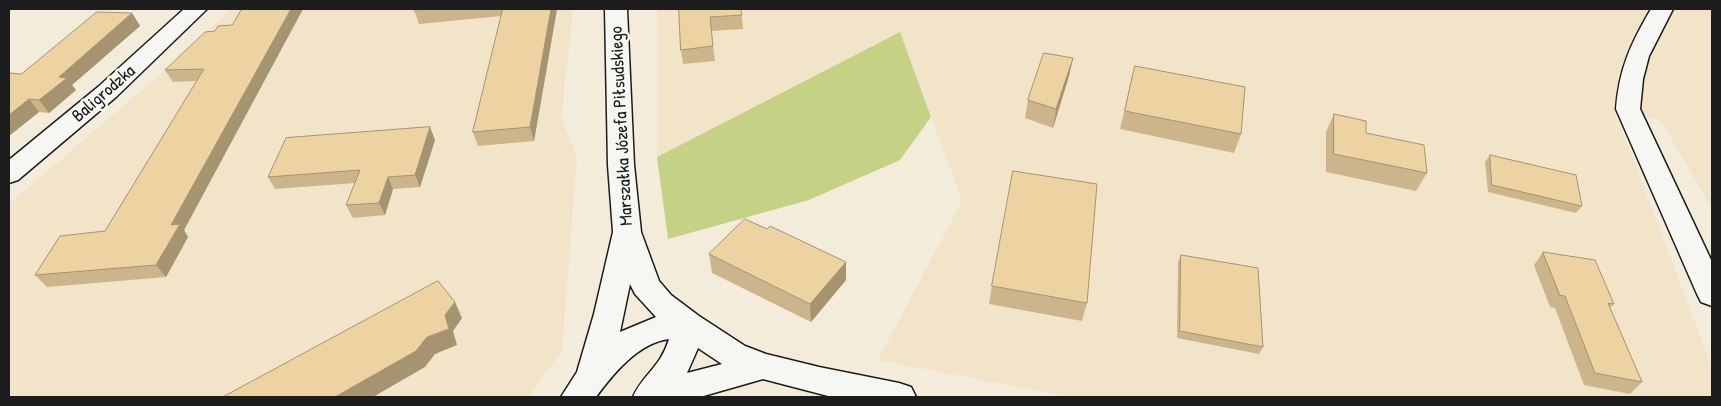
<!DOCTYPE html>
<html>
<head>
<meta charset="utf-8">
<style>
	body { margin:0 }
	#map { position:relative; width:1721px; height:406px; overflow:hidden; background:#f3ecda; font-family:"Patrick Hand",sans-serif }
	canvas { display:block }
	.frame { position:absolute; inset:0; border:10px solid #1c1c1c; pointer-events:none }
</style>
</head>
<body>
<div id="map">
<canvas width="1721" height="406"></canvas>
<div class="frame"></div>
</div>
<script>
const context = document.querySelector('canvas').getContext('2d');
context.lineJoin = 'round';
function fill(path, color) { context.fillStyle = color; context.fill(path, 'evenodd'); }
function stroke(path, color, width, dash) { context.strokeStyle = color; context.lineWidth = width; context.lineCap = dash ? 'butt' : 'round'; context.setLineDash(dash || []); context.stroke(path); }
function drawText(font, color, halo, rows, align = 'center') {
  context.font = font + ' "Patrick Hand",sans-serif'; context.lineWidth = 5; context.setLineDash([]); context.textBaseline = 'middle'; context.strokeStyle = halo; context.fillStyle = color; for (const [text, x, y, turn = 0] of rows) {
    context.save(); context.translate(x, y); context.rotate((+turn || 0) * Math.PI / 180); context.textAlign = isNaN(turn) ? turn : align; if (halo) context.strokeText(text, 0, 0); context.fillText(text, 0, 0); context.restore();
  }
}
fill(new Path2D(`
	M232 9H573L561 119 577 156 562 351 528 397H9V204L157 77Z
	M657 9H1712V209L1662 122 1612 104 1712 367V397H1070L878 360 962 201 900 32 657 157Z`), '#f1e4c9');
fill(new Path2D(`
	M900 32 931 117 900 160 809 200 668 239 657 157Z`), '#c5d185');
const street = new Path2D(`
	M184 9H207L116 97 18 180 9 183V160L98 87Z
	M1651 9H1673L1649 56 1643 79 1640 109 1712 262V306L1701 302 1697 294 1616 109C1619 69 1631 43 1651 9Z`);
const secondary = new Path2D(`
	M605 9H627L634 165 641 232 659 281 671 295 699 316 745 346 766 354 819 367 899 383 911 387 916 397H832L763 379 700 397H633C643 374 661 367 669 339 638 343 613 374 596 397H561L577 372 594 314 613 232 608 165ZM630 284 635 294 656 317 620 332ZM698 348 722 364 687 373Z`);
stroke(street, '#1c1c1c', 3);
stroke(secondary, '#1c1c1c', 3);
fill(street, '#f6f6f2');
fill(secondary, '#f6f6f2');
fill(new Path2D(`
	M242 9H303L184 230 188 237 166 277 47 287 35 275 105 231 197 81 173 82 165 70 215 31 232 25Z
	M415 9H557L534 141 478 146 473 132 502 16 419 24 414 10Z
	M679 9H741L743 29 711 31 715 61 683 64 681 50Z
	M132 13 140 26 72 85 76 90 49 113 39 112 9 136V73L21 74Z
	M1073 58 1069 76 1053 128 1025 118 1028 100Z
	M1135 66 1241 134 1234 153 1120 129Z
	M1334 114 1427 173 1416 191 1326 172V132Z
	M435 140 420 187 393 189 385 215 353 218 346 205 355 183 275 189 268 177Z
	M1490 155 1582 206 1576 213 1488 192 1485 162Z
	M767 229 846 262V280L811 322 712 273 709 254Z
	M1543 252 1614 304 1610 308 1642 382 1630 394 1584 385 1555 308 1550 307 1534 265Z
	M1181 255 1263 347 1259 354 1177 338 1178 262Z
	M992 286 1087 303 1082 321 989 304Z`), '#ccb58b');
fill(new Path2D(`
	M291 9H303L184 230 188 237 166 277 156 265 171 225Z
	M551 9H557L534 141 530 127Z
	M132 13 140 26 72 85 76 90 49 113 39 100 59 77Z
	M1073 58 1069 76 1053 128 1056 109Z
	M29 99 39 112 9 136V115Z
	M430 127 435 140 420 187 415 175Z
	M388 177 393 189 385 215 379 203Z
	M846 262V280L811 322 810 304Z
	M455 302 462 318 453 331 457 345 435 354 425 367 373 397H335L445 315Z`), '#a69471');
const building = new Path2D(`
	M242 9H291L171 225 180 224 156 265 35 275 60 236 105 231 204 69 165 70 205 32 215 31 218 26 232 25Z
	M415 9H433L414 10Z
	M503 9H551L530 127 473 132Z
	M679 9H741L742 15 710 17 713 46 681 50Z
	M97 12 132 13 59 77 67 78 39 100 29 99 9 115V73L21 74Z
	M1044 53 1073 58 1056 109 1028 100Z
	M1135 66 1245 87 1241 134 1125 111Z
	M1334 114 1366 121V133L1424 145 1427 173 1334 154Z
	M430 127 415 175 388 177 379 203 346 205 360 170 268 177 286 138Z
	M1490 155 1576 175 1582 206 1492 185Z
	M1013 171 1097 184 1087 303 992 286Z
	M745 219 767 229 770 226 846 262 810 304 709 254Z
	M1543 252 1595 260 1614 304 1608 303 1642 382 1595 373 1565 296 1560 295Z
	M1181 255 1258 268 1263 347 1180 331Z
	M438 281 455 302 445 315 449 329 427 337 416 351 335 397H223Z`);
fill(building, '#edd3a2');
stroke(building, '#a69471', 1);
drawText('18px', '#1c1c1c', '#f6f6f2', [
	["Baligrodzka",104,94,-41],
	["Marszałka Józefa Piłsudskiego",622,126,-93]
]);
</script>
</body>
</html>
